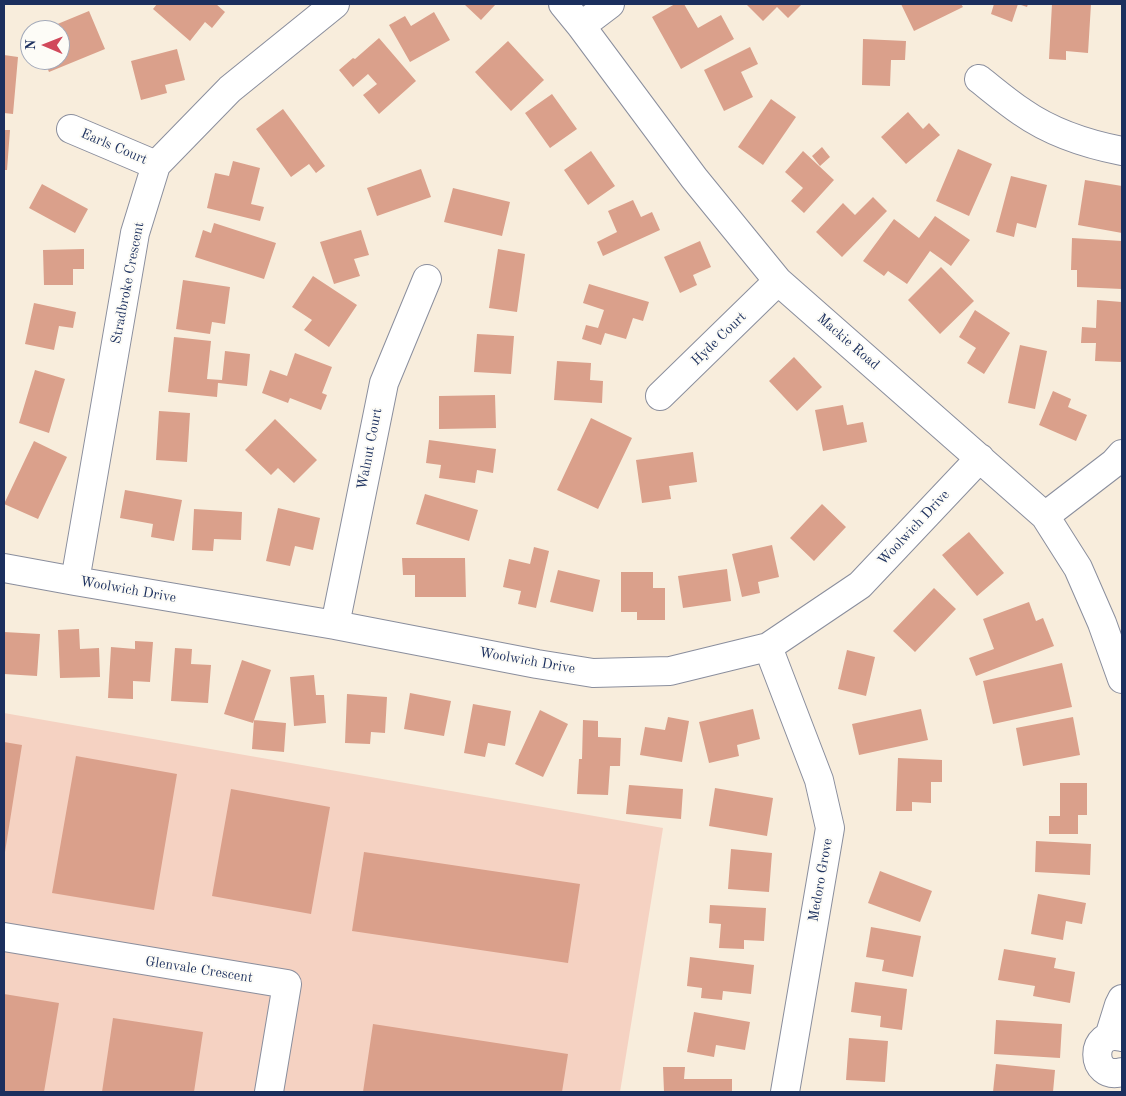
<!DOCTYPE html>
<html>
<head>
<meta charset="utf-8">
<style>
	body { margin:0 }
	#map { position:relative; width:1126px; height:1096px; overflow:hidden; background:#f8eddc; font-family:"Old Standard TT",serif }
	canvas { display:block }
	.frame { position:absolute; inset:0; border:5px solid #1b2f5e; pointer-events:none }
	.north { position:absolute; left:20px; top:20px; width:50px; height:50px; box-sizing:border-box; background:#fdfcf7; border:1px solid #a3aaba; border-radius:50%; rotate:271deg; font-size:14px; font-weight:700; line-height:20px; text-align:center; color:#1b2f5e }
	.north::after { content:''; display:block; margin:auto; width:18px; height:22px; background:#d1495b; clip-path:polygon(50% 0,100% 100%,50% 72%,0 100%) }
</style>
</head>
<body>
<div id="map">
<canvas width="1126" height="1096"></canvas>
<div class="frame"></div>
<div class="north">N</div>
</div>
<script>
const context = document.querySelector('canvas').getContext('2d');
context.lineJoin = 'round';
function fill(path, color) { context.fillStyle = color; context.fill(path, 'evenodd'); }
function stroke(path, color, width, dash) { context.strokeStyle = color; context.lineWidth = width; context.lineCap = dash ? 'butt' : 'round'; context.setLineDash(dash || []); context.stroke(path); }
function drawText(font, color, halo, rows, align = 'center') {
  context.font = font + ' "Old Standard TT",serif'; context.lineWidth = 4; context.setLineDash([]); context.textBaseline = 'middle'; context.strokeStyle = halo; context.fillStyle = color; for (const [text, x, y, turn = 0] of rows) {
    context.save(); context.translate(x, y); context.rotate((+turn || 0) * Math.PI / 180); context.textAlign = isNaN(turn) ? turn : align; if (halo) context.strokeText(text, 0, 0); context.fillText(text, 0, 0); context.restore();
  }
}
fill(new Path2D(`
	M4 713 663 828 620 1092H4Z`), '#f5d2c2');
fill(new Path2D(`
	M157 4H216L225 12 212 28 205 22 190 41 153 9Z
	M464 4H496L481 20Z
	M675 4H684L698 28 721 15 734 39 681 69 652 17Z
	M746 4H802L788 18 777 7 763 21Z
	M901 4H961L963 7 914 31Z
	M994 4H1028L1027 7 1018 4 1012 22 991 14Z
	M1052 4H1091L1088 53 1066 51V60L1049 59Z
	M89 11 105 49 49 72 44 60H60V30H43Z
	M434 12 450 40 410 62 389 25 405 16 411 26Z
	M379 38 416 81 379 114 363 95 377 84 368 74 353 87 339 70 353 58 355 59Z
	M863 39 906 41 905 60H891L890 86 862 85Z
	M508 41 544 80 511 111 475 72Z
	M750 47 758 64 741 72 753 97 724 111 704 70Z
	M177 49 185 80 165 85 167 93 141 100 131 61Z
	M4 55 18 57 13 114 4 113Z
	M552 94 577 129 550 148 525 113Z
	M771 99 796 117 763 165 738 147Z
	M283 109 325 166 316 173 309 164 291 177 256 129Z
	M908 112 923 129 929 123 940 135 906 164 881 137Z
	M4 130H10L7 170H4Z
	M822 147 830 157 820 166 812 156Z
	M958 149 992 164 969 216 936 201Z
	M591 151 615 186 588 205 564 170Z
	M803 151 834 180 804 213 791 201 803 188 785 172Z
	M233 161 260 168 251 204 264 207 260 221 207 208 215 173 229 176Z
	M421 169 431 197 377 216 367 188Z
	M1011 176 1047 185 1036 228 1017 223 1014 237 996 232Z
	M1085 180 1122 186V233L1078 225Z
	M42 184 88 209 75 233 29 208Z
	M453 188 510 202 502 236 444 222Z
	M873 197 887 211 842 257 816 232 843 203 855 215Z
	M633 200 641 217 652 212 660 230 603 256 597 242 617 232 608 211Z
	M935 216 970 240 951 266 930 251 907 284 888 271 884 276 863 261 894 219 919 238Z
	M214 223 276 243 264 279 195 257 203 230 211 233Z
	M361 230 369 255 354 259 360 276 334 284 320 242Z
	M1072 238 1122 241V289L1077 287V270H1071Z
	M700 241 711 267 693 275 697 285 680 293 664 257Z
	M84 249V269H73V285H44L43 250Z
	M498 249 525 254 517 312 489 308Z
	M941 267 974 301 940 334 908 300Z
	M313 276 357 305 329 347 304 330 312 320 292 307Z
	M183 280 230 287 225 324 212 322 210 334 176 329Z
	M589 284 649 302 643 321 633 318 626 339 605 333 601 345 582 339 586 325 598 328 604 310 583 303Z
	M1097 300 1122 302V362L1095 361 1096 343H1081L1082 327 1096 328Z
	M34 303 76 312 73 328 59 326 54 350 25 344Z
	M975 310 1010 333 984 374 967 363 976 348 959 337Z
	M477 334 514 336 511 374 474 372Z
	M174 337 211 341 207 379 222 380 225 351 250 354 247 386 218 383 217 397 168 392Z
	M1020 345 1047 351 1035 409 1008 403Z
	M295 353 332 367 322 393 327 395 321 410 290 398 288 403 262 393 270 370 287 376Z
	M794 357 822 387 797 411 769 381Z
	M557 361 591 363 590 380 603 381 602 403 554 400Z
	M35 370 65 379 49 433 19 423Z
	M1053 391 1071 399 1068 407 1087 415 1076 441 1039 425Z
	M495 395 496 428 439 429V396Z
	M843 405 847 425 863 422 867 442 823 451 815 410Z
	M159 411 190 413 187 462 156 460Z
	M591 418 632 438 598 509 557 490Z
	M275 419 317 460 294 483 278 468 271 475 245 450Z
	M429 440 496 449 493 473 477 470 475 483 439 478 441 465 426 463Z
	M34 441 67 457 38 519 4 504Z
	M693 452 697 482 669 486 671 499 642 503 636 460Z
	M125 490 182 500 174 541 151 537 153 524 120 518Z
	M425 494 478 510 469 541 416 524Z
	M822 504 846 527 814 561 790 538Z
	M278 508 320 518 313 550 295 546 290 566 266 561Z
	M194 509 242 512 241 540 214 539 213 551 192 550Z
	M969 532 1004 573 977 596 942 555Z
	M772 545 779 577 758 582 760 593 742 597 732 554Z
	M534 547 549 551 536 608 518 604 521 591 503 587 509 559 530 564Z
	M402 558H465L466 597H415V575H403Z
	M727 569 731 601 683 608 678 576Z
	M558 570 600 580 593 612 550 602Z
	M621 572H653V588H665V620H637V612H621Z
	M934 588 956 609 915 652 893 631Z
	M1029 602 1036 621 1043 618 1054 646 976 676 969 658 994 649 983 619Z
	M79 629 80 649 99 648 100 677 60 678 58 630Z
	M4 632 40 634 37 676 4 674Z
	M135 641 153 642 150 682 133 681V699L108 698 111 647 135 649Z
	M175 648 192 649 191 664 211 665 208 703 171 701Z
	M847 650 875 657 866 696 838 689Z
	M242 660 271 670 253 723 224 714Z
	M1062 663 1072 707 993 724 983 681Z
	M314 675 316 695H324L326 723 294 726 290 677Z
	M410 693 451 701 444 736 404 729Z
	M347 694 387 697 385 733 371 732 370 744 345 743Z
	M473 704 511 711 505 746 488 743 485 757 464 753Z
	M753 709 760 739 737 745 739 756 709 763 699 722Z
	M921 709 928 740 859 755 852 724Z
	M540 710 568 724 543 777 515 764Z
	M668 717 689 721 682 762 640 755 645 727 665 730Z
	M1073 717 1080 755 1023 766 1016 728Z
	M254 720 286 723 284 752 252 749Z
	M583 720 598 721V737L621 738 620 766H610L608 795 577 794 579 759H582Z
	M4 742 22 745 5 852H4Z
	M76 756 177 774 154 910 52 893Z
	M898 758 942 760V782H931V803L912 802V811H896Z
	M1060 783H1087V815H1078V834H1049V816H1060Z
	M629 785 683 789 681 819 626 814Z
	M715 788 773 798 767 836 709 826Z
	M231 789 330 807 311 914 212 896Z
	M1036 841 1091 844 1090 875 1035 872Z
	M731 849 772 853 769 892 728 889Z
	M364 852 580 884 568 963 352 931Z
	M880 871 932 891 920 922 868 903Z
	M1038 894 1086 903 1082 924 1066 921 1063 940 1031 934Z
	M710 905 766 908 764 941 744 940V949L719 948 721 924 709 923Z
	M871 927 921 936 913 977 882 971 884 960 866 957Z
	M1004 949 1056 958 1054 968 1075 972 1070 1003 1033 996 1035 986 998 980Z
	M690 957 754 965 751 994 723 991 722 1000 701 998 702 988 687 986Z
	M855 982 907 989 902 1030 880 1027 881 1016 851 1012Z
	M4 994 59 1003 44 1092H4Z
	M694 1012 750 1022 745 1050 716 1045 714 1057 687 1052Z
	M113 1018 203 1032 194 1092H102Z
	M996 1020 1062 1024 1060 1058 994 1054Z
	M373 1024 568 1054 562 1092H363Z
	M849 1038 888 1041 885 1082 846 1080Z
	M996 1064 1055 1070 1053 1092H993Z
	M663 1067H685L684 1079H732V1092H664Z`), '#daa08b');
const minor = new Path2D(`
	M563 4 581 26 694 178 778 281 1045 516 1078 568 1102 623 1122 679
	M581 26 610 4
	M979 79C993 90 1007 102 1022 112 1052 133 1086 144 1122 151
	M71 129 156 165
	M660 396 778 281
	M1045 516 1114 463 1122 454
	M4 568 75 581 335 625 537 664 593 673 670 671 768 647 860 585 980 458
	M75 581 135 233 156 165 230 89 335 4
	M335 625 384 383 427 279
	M768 647 819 780 830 828 785 1092
	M4 937 287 984 269 1092
	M1109 1037 1119 1005 1122 999
	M1122 1037C1089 1028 1089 1081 1122 1072`);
stroke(minor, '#8a8e9d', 30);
stroke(minor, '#fff', 28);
drawText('14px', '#1b2f5e', '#fdfcf7', [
	["Earls Court",114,147,23],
	["Stradbroke Crescent",128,283,-79],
	["Hyde Court",719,339,-44],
	["Mackie Road",848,342,41],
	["Walnut Court",370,449,-79],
	["Woolwich Drive",914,528,-47],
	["Woolwich Drive",128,590,10],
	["Woolwich Drive",527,661,10],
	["Medoro Grove",821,880,-80],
	["Glenvale Crescent",199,970,9]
]);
</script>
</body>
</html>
